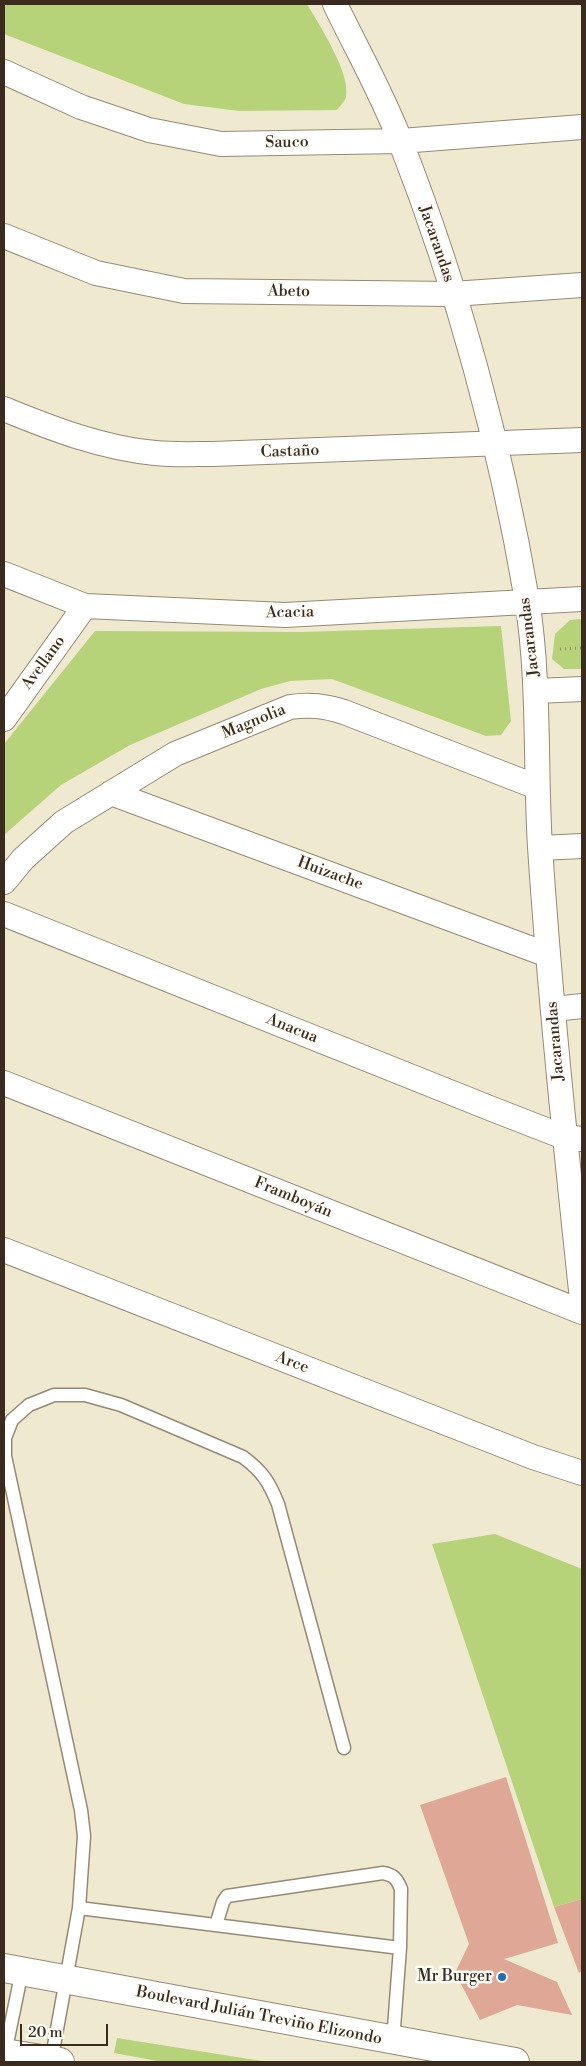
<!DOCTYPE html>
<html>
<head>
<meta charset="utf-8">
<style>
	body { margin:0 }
	#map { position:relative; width:586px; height:2066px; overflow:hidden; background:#efe9cf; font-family:"Libre Bodoni",serif }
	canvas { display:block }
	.frame { position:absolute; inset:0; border:5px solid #3b2a1e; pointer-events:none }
	.scale { position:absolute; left:20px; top:2024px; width:88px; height:22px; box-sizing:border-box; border:2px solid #3b2a1e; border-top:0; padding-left:6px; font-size:15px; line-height:18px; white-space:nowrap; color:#3b2a1e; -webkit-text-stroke:4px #fdfcf7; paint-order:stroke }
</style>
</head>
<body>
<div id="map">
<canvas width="586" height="2066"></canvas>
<div class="frame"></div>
<div class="scale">20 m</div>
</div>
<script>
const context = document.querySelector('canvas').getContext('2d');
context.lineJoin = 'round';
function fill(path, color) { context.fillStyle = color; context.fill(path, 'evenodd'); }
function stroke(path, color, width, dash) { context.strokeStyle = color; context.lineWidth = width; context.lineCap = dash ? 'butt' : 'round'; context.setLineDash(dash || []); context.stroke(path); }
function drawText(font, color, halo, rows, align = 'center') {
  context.font = font + ' "Libre Bodoni",serif'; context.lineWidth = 5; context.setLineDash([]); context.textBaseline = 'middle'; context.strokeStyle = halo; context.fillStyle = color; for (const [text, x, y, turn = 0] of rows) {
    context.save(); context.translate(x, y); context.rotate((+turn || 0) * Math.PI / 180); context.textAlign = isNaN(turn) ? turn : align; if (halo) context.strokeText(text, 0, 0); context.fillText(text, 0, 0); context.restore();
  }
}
fill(new Path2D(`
	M4 4H307C319 25 351 73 346 97 345 101 340 106 337 110L239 111 184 104 4 34Z
	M582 619V669H564L552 659 555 634 570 620Z
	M501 626 511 721 501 735 486 736 332 679 290 681 261 689 130 745 61 785 4 835V744L95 631 300 632Z
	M495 1534 582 1569V1899L554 1907 432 1544Z
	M117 2038 268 2062H163L114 2053Z`), '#b6d37a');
fill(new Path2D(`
	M506 1777 558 1943 504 1959 557 1982 572 2015 517 2005 480 2020 455 1973 469 1944 420 1805Z
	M582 1899V1971L579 1973 554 1907Z`), '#dfa795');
const lane = new Path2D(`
	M79 1908 400 1948 393 2041
	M216 1925 223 1902 227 1896 383 1873C394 1875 397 1879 401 1889L400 1948
	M5 2053 22 1971
	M51 2062 79 1908 84 1836 81 1810 5 1456V1438L12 1420 29 1405 54 1395H85L121 1405 243 1457C263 1472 269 1482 278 1504L344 1748`);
const street = new Path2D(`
	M335 4C357 50 383 95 401 143 458 288 501 447 527 600 540 682 535 765 540 847 550 998 566 1149 582 1300
	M4 72 81 107 149 130 221 144 401 141 582 127
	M4 236 96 273 184 291 453 294 582 285
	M4 409C53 429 102 448 155 453 174 455 194 454 213 454L582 440
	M4 574 85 606 285 615 582 599
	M536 691 582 689
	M4 719 85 606
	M111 793 548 955
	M541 848 582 846
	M4 882 23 859 64 822 175 754 290 707C310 704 325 706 344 712L537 787
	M4 914 492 1109 564 1137 582 1139
	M554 1009 582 1006
	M4 1083 582 1312
	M4 1250 533 1457 582 1473`);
const secondary = new Path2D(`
	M4 1968 515 2062
	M4 2053 60 2062`);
stroke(lane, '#958a76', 15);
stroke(street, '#958a76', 26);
stroke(secondary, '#958a76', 30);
stroke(new Path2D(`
	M560 649 582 648`), '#958a76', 3, [1, 4]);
stroke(lane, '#fff', 12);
stroke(street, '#fff', 24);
stroke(secondary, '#fff', 28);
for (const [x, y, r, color] of [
	[502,1977,5,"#1f6fb2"]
]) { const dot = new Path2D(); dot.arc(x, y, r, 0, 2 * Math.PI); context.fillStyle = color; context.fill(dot); stroke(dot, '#fdfcf7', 2); }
drawText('16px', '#3b2a1e', '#fdfcf7', [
	["Sauco",287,143,-1],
	["Jacarandas",436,244,71],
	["Abeto",289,292,1],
	["Castaño",290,452,-2],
	["Acacia",290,613,-1],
	["Jacarandas",530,637,-97],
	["Avellano",44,663,-54],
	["Magnolia",254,722,-22],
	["Huizache",330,874,20],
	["Anacua",292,1029,22],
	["Jacarandas",556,1041,-95],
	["Framboyán",293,1198,22],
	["Arce",292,1363,21],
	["Boulevard Julián Treviño Elizondo",259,2016,11]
]);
drawText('16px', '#3b2a1e', '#fdfcf7', [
	["Mr Burger",492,1977]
], 'right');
</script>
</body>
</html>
